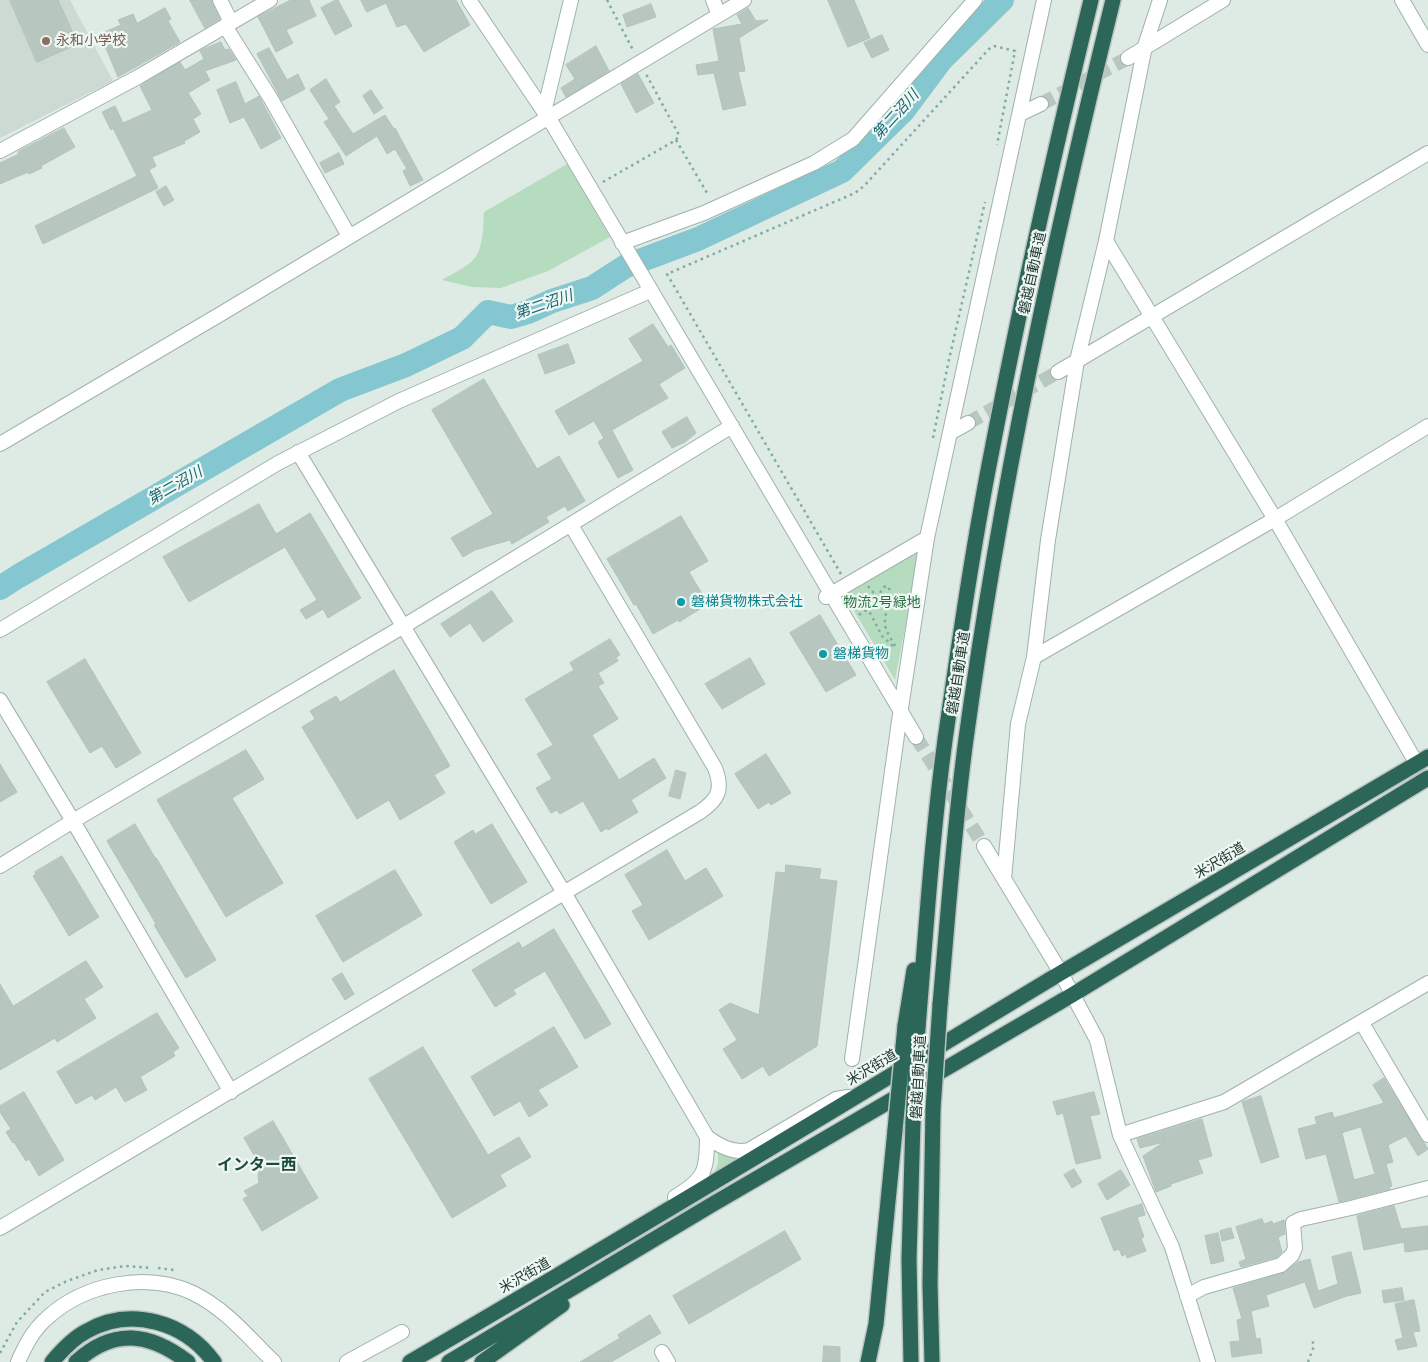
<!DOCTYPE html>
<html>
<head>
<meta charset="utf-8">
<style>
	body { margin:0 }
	canvas { display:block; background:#deeae4 }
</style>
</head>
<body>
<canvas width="1428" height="1362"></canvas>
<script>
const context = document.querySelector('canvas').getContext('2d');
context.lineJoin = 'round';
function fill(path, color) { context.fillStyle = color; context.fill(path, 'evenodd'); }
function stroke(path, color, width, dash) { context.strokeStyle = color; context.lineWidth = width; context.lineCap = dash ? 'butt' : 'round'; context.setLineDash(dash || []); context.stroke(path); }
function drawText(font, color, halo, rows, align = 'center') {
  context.font = font + ' "PT Sans","Noto Sans JP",sans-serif'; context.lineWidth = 4.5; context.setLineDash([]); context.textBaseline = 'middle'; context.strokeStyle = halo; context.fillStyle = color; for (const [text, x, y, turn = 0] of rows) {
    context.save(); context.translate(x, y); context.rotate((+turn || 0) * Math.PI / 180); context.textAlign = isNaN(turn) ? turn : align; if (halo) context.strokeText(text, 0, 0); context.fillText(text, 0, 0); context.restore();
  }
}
fill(new Path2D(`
	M0 0H70L113 81 0 138Z`), '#ccdad3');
fill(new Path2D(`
	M567 164 610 237 548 271 501 288 472 287 442 280C451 274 464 269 472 261 484 250 483 227 484 212Z
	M921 545 895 680 843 592Z
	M718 1151 728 1157 743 1159 713 1176 718 1163Z`), '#b6dcbf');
stroke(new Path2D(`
	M0 588 17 577 340 390 406 365 462 338 488 312 511 317 528 312 552 301 592 288 626 266 698 239 842 171 903 111 941 60 1002 0`), '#85c7d0', 24);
const building = new Path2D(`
	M10 0H58L78 44 37 62Z
	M190 0H211L220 19 205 28Z
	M291 0H309L316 16 286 30 293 43 276 52 258 17Z
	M336 0H338L352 26 335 35 321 8Z
	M361 0H456L470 25 424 52 406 24 397 27 386 3 367 12Z
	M828 0H854L870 38 848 47Z
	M651 4 656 17 627 27 623 15Z
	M165 8 171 19 168 21 180 42 118 77 100 34 121 25 118 20 133 14 137 23Z
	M748 8 756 21 768 20 739 38 745 71 738 72 746 105 723 110 714 73 698 75 696 65 719 61 713 29 742 24 737 15Z
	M882 35 889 50 872 58 864 43Z
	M221 42 225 50 229 49 236 60 205 71 210 80 188 93 201 114 193 119 200 132 184 141 185 143 152 157 156 166 149 170 158 188 43 244 35 226 137 176 113 128 111 130 102 112 115 106 123 123 152 110 140 86 180 62 185 70 204 59 200 51Z
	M596 46 609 71 566 97 561 88 575 79 566 65Z
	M269 48 287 80 298 74 305 89 282 101 257 54Z
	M638 74 654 103 636 113 621 84Z
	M326 79 340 102 334 106 353 134 385 115 394 129 395 128 423 180 410 186 403 171 407 169 395 149 387 154 377 136 346 156 324 122 329 119 310 90Z
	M236 82 245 104 259 96 281 138 261 149 244 117 230 123 217 90Z
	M371 90 383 108 374 114 363 96Z
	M64 128 75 147 41 166 42 168 29 174 28 172 0 184V163L19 154 18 152Z
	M339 153 344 164 325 173 320 163Z
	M166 186 174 200 164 206 156 192Z
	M653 324 668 347 671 345 685 368 659 384 668 398 612 430 633 470 618 478 598 442 604 438 594 421 569 435 555 411 643 361 629 339Z
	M568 344 575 363 545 374 538 355Z
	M484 379 537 469 559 456 585 501 568 511 565 506 546 517 549 522 512 544 510 540 475 550 463 557 451 538 493 514 432 410Z
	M687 417 696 433 685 442 672 448 662 432Z
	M259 504 276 534 310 513 361 598 328 618 323 609 306 619 300 610 317 600 285 547 189 602 163 557Z
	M681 516 708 561 689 572 708 604 679 622 678 620 653 634 636 604 634 605 607 559Z
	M492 591 513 621 483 642 470 623 450 637 441 624Z
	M820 615 856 675 826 692 790 633Z
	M610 639 620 655 616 657 618 661 598 673 604 683 598 686 618 719 592 735 619 780 654 758 666 778 631 800 638 812 608 830 607 828 601 832 583 801 560 814 557 810 551 813 536 788 552 779 537 754 553 745 525 699 574 670 570 663Z
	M750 658 765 684 722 709 705 684Z
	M85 659 141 753 116 768 102 746 90 753 47 682Z
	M394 670 450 766 434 775 445 793 400 820 389 800 357 819 302 727 315 719 310 711 336 696 340 702Z
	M246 750 264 779 232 798 283 883 226 917 157 800Z
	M766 754 791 793 771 805 769 802 758 809 735 774Z
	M0 764 17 792 0 802Z
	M676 770 686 773 680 799 669 796Z
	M135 824 154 856 157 859 216 960 186 978 154 925 156 924 107 841Z
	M492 824 527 882 491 904 454 842 473 830 475 834Z
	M667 850 685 881 706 868 723 896 649 940 632 911 643 905 625 875Z
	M62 856 99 917 69 936 33 876 36 874 35 872Z
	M786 865 821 869 819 879 837 881 817 1046 769 1076 763 1066 742 1079 723 1049 737 1040 719 1010 730 1003 759 1015 776 872 785 873Z
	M395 870 422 915 343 962 316 916Z
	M554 929 611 1024 585 1039 545 971 513 990 516 994 495 1007 472 970 519 942 522 948Z
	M86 961 103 987 84 999 96 1018 57 1042 55 1038 0 1070V984L13 1006Z
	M342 973 354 994 345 1000 332 979Z
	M157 1013 179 1048 173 1052 175 1056 140 1077 147 1090 125 1102 116 1087 95 1100 92 1095 76 1104 57 1072Z
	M554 1027 578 1067 538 1090 548 1105 529 1117 520 1101 494 1116 471 1077Z
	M423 1047 488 1155 519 1137 531 1157 500 1175 506 1186 452 1218 369 1079Z
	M1384 1078 1428 1149 1418 1156 1406 1136 1388 1145 1393 1162 1386 1164 1392 1186 1389 1187 1390 1189 1339 1202 1326 1154 1306 1159 1298 1129 1317 1124 1315 1117 1332 1112 1334 1118 1384 1103 1373 1085ZM1361 1127 1375 1174 1354 1180 1342 1133Z
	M24 1092 64 1160 39 1176 29 1159 26 1161 14 1142 13 1143 6 1132 11 1129 0 1112V1106Z
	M1094 1092 1100 1114 1090 1116 1101 1158 1076 1164 1063 1113 1057 1115 1053 1102Z
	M1261 1096 1279 1157 1261 1163 1242 1102Z
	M1202 1119 1212 1156 1198 1160 1203 1173 1171 1184V1186L1156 1192 1143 1156 1164 1142 1140 1148 1137 1139Z
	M273 1121 318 1198 262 1231 243 1199 248 1196 244 1191 259 1183 258 1175 261 1167 244 1138Z
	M1074 1169 1082 1182 1072 1188 1064 1175Z
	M1121 1170 1130 1185 1107 1200 1098 1184Z
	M1142 1204 1145 1215 1137 1217 1144 1237 1141 1238 1146 1251 1127 1258 1126 1254 1122 1256 1119 1249 1114 1251 1101 1218Z
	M1394 1206 1401 1229 1428 1226V1249L1405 1252 1404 1242 1364 1250 1357 1216Z
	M1262 1219 1264 1224 1272 1221 1273 1224 1284 1220 1285 1234 1278 1237 1282 1252 1277 1257 1241 1267 1239 1262 1246 1259 1236 1227Z
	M1231 1228 1234 1238 1222 1241 1220 1231Z
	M785 1231 801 1259 689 1324 673 1296Z
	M1218 1233 1224 1261 1211 1264 1205 1236Z
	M1351 1252 1361 1293 1347 1296 1314 1308 1305 1282 1266 1295 1269 1306 1251 1311 1256 1339 1260 1338 1262 1353 1232 1357 1230 1342 1240 1341 1237 1320 1242 1319 1233 1288 1283 1273 1298 1262 1310 1259 1318 1291 1338 1284 1332 1257Z
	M1402 1288 1404 1300 1384 1303 1382 1291Z
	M1414 1300 1420 1331 1413 1332 1417 1346 1398 1350 1395 1340 1403 1338 1395 1304Z
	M650 1315 661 1333 611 1362H580L620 1338 618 1335Z
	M824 1346 840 1347V1362H823Z`);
fill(building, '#b7c7c0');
stroke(building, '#b1c3bb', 1);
stroke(new Path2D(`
	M1041 104 1128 58
	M968 423 1058 372
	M916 737 984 846`), '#b8c7c0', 14, [14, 7]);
const minor = new Path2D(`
	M220 0 231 22
	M469 0 553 125 916 737
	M713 0 719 15
	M1402 0 1428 45
	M225 26 271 99 349 236
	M1128 58 1223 0
	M544 112 571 0
	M1020 114 1041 104
	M0 151 138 77 270 0
	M1106 241 1275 519 1417 764
	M622 243 704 213 814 163 853 139 975 0
	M1058 372 1428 153
	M950 433 968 423
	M0 444 224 312 744 0
	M298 452 575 911 707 1137C719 1146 734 1154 749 1150L836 1099 848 1097 854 1098
	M826 597 927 538
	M0 630 278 463 399 401 650 291
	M1034 657 1275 519 1428 426
	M0 700 73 821 231 1092
	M984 846 1061 973 1097 1040 1120 1135 1172 1247 1208 1362
	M0 866 73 821 404 626 732 426
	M1004 879 1018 724 1034 657 1048 540 1077 361 1106 241 1145 46 1160 0
	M1362 1023 1428 1135
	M852 1059 899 721 927 538 1044 0
	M1120 1135 1224 1102 1428 983
	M675 1197C705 1179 707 1171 707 1137
	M0 1228 700 812C719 799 723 789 715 768L571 525
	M1187 1296 1204 1287 1281 1265 1292 1255 1295 1248 1293 1223 1301 1219 1351 1208 1428 1188
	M662 1352 668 1362
	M18 1362C25 1346 33 1330 47 1318 84 1284 146 1271 193 1293 227 1310 247 1336 274 1362
	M347 1362 402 1332`);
const highway = new Path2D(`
	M940 1005C948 916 954 827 966 739 1000 490 1053 244 1113 0
	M905 1026 914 970
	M918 1027C926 931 932 835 945 740 959 643 973 546 992 450 1021 299 1055 149 1091 0
	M52 1362C62 1350 73 1338 87 1331 131 1306 185 1322 214 1362
	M76 1362C114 1327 150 1333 188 1362
	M410 1362C628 1236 843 1104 1059 974 1181 901 1305 830 1428 757
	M449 1362 713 1204 1072 995 1428 778
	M482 1362 562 1305
	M868 1362 876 1324 895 1130
	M911 1362 909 1259 913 1122
	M932 1362 930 1284 933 1109`);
stroke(minor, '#a1b1ab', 16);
stroke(highway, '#bcc4c2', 18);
stroke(new Path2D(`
	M607 0 634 52
	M676 140 707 193
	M603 182 676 140 679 135 646 74
	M933 438 948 364 985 202
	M841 574 667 274 855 193 864 186 989 49 994 46 1015 51 997 145
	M868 586 877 597 884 587 888 586C895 601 881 614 886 629 888 635 893 642 896 647
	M877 597 872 600 868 609 882 636 895 648
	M891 601 904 600
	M859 615 868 609
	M158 1268 174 1270
	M0 1353 17 1322 45 1292 67 1281 98 1270 125 1266 152 1268
	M1308 1362 1314 1346 1312 1340`), '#7eae9e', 2.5, [2.5, 4]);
stroke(minor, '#fff', 14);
stroke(highway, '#2b6658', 15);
const highwayBridge = new Path2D(`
	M933 1109 940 1005
	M913 1122 918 1027
	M895 1130 905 1026`);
stroke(highwayBridge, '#bcc4c2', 18, []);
stroke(highwayBridge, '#2b6658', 15);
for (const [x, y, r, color] of [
	[46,41,5,"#8d6e63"],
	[681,602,5,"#0f9aa8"],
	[823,654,5,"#0f9aa8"]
]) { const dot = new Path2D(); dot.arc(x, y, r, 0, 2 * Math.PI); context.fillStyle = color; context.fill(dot); stroke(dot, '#eef7f2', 2); }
drawText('14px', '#785e54', '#eef7f2', [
	["永和小学校",56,41]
], 'left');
drawText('14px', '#203932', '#eef7f2', [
	["磐越自動車道",1033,273,-78],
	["磐越自動車道",959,673,-81],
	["米沢街道",1220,861,-31],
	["米沢街道",872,1068,-31],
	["磐越自動車道",919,1077,-87],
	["米沢街道",525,1276,-30]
]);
drawText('14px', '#0d838f', '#eef7f2', [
	["磐梯貨物株式会社",691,602],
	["磐梯貨物",833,654]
], 'left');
drawText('14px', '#2a7043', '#eef7f2', [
	["物流2号緑地",882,603]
]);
drawText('italic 15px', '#1a6875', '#eef7f2', [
	["第二沼川",896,115,-48],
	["第二沼川",544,305,-19],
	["第二沼川",175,486,-30]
]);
drawText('bold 16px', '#1c4b3e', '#eef7f2', [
	["インター西",257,1165]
]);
</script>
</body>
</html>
